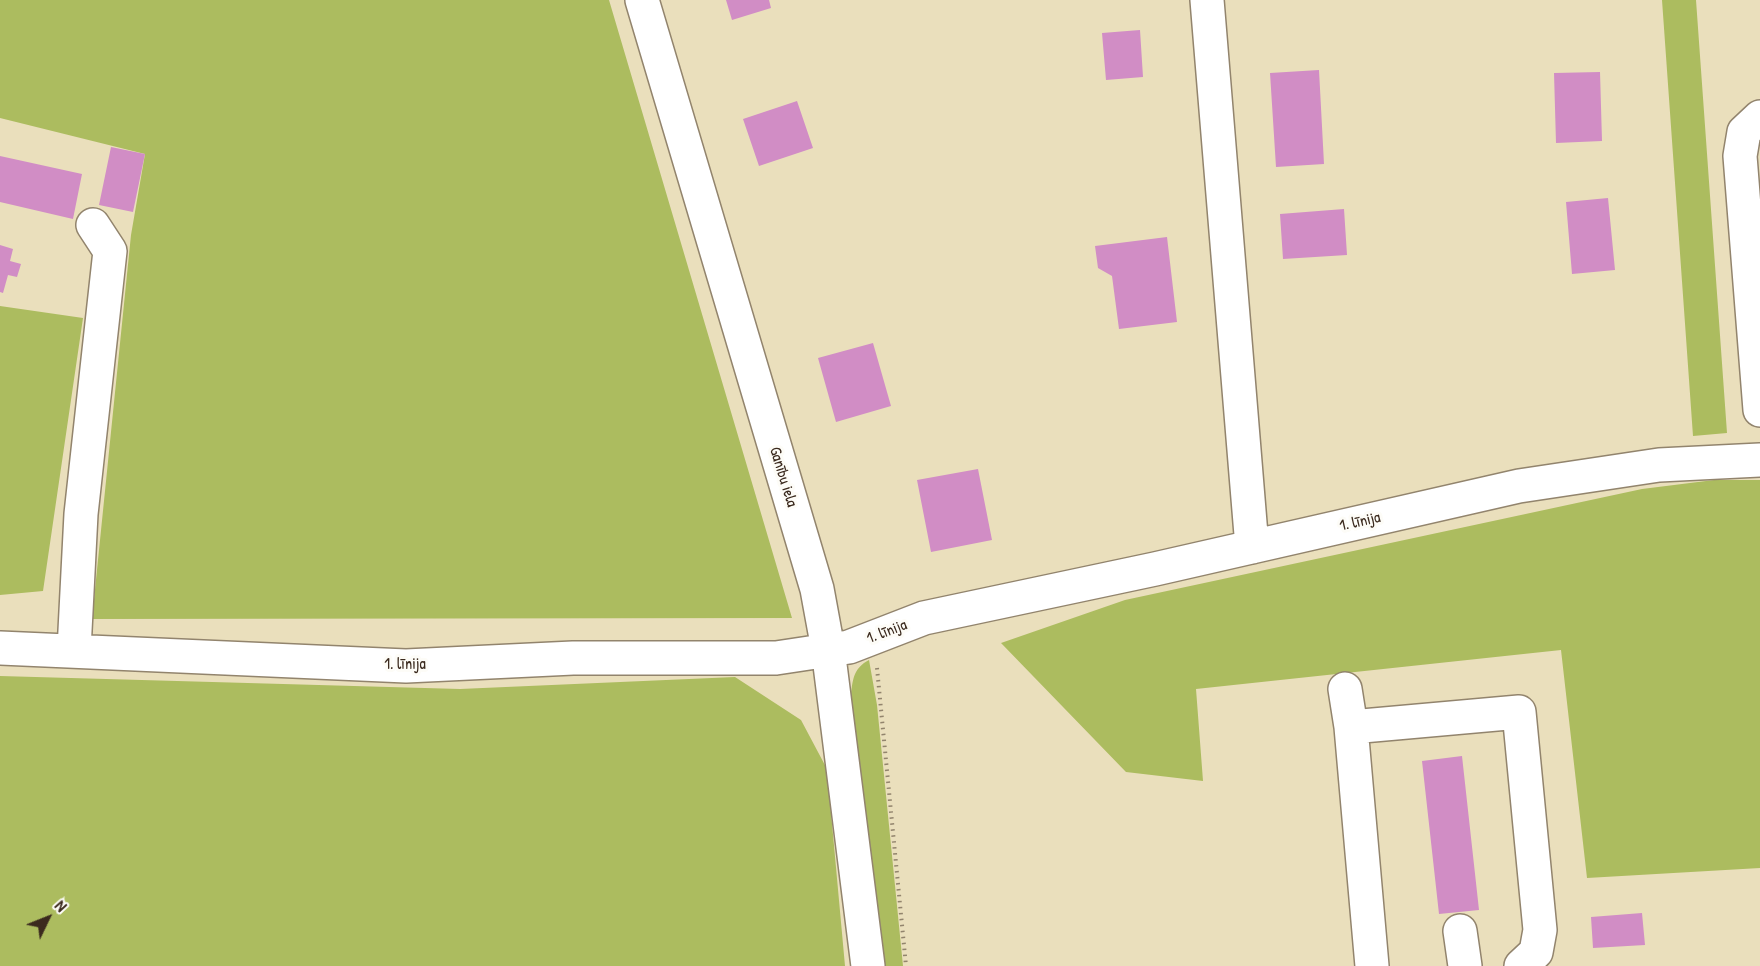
<!DOCTYPE html>
<html>
<head>
<meta charset="utf-8">
<style>
	body { margin:0 }
	#map { position:relative; width:1760px; height:966px; overflow:hidden; background:#eadfbc; font-family:"Patrick Hand",sans-serif }
	canvas { display:block }
	.north { position:absolute; left:18px; top:888px; width:60px; height:60px; -webkit-text-stroke:4px #fdfcf7; paint-order:stroke; rotate:47deg; font-size:16px; font-weight:700; line-height:24px; text-align:center; color:#3b2a1e }
	.north::after { content:''; display:block; margin:auto; width:21px; height:27px; background:#3b2a1e; clip-path:polygon(50% 0,100% 100%,50% 72%,0 100%) }
</style>
</head>
<body>
<div id="map">
<canvas width="1760" height="966"></canvas>
<div class="north">N</div>
</div>
<script>
const context = document.querySelector('canvas').getContext('2d');
context.lineJoin = 'round';
function fill(path, color) { context.fillStyle = color; context.fill(path, 'evenodd'); }
function stroke(path, color, width, dash) { context.strokeStyle = color; context.lineWidth = width; context.lineCap = dash ? 'butt' : 'round'; context.setLineDash(dash || []); context.stroke(path); }
function drawText(font, color, halo, rows, align = 'center') {
  context.font = font + ' "Patrick Hand",sans-serif'; context.lineWidth = 6; context.setLineDash([]); context.textBaseline = 'middle'; context.strokeStyle = halo; context.fillStyle = color; for (const [text, x, y, turn = 0] of rows) {
    context.save(); context.translate(x, y); context.rotate((+turn || 0) * Math.PI / 180); context.textAlign = isNaN(turn) ? turn : align; if (halo) context.strokeText(text, 0, 0); context.fillText(text, 0, 0); context.restore();
  }
}
fill(new Path2D(`
	M0 0H609L792 618 92 619 131 235 145 154 0 118Z
	M1662 0H1696L1727 433 1693 436Z
	M0 306 83 318 43 591 0 595Z
	M1714 480H1760V868L1587 878 1561 650 1196 689 1203 781 1126 772 1001 643 1125 600 1642 489Z
	M869 660 877 705 903 966H885L851 694C853 678 854 668 869 660Z
	M0 676 460 689 735 677 801 720 827 769 845 966H0Z`), '#acbc5f');
fill(new Path2D(`
	M726 0H769L771 8 732 20Z
	M1140 30 1143 77 1106 80 1102 33Z
	M1319 70 1324 164 1276 167 1270 73Z
	M1600 72 1602 141 1556 143 1554 73Z
	M797 101 813 148 759 166 743 119Z
	M111 147 145 154 133 212 99 205Z
	M0 156 82 174 73 219 0 202Z
	M1608 198 1615 270 1572 274 1566 202Z
	M1344 209 1347 255 1283 259 1280 214Z
	M1167 237 1177 322 1119 329 1112 276 1098 268 1095 246Z
	M0 245 13 249 10 261 21 264 17 277 8 275 3 293 0 292Z
	M873 343 891 406 836 422 818 358Z
	M978 469 992 540 931 552 917 480Z
	M1462 756 1479 910 1439 914 1422 761Z
	M1642 913 1645 945 1593 948 1591 917Z`), '#d18dc5');
const minor = new Path2D(`
	M642 0 817 589 828 649 868 966
	M1207 0 1252 547
	M1760 117 1744 132 1740 156 1760 410
	M0 648 406 666 573 658H776L849 647 924 618 1155 569 1519 486 1659 465 1760 460
	M74 650 81 514 110 251 93 225
	M1345 689 1351 727 1372 966
	M1351 727 1519 712 1540 930 1536 952 1521 966
	M1460 931 1465 966`);
stroke(minor, '#92846d', 36);
stroke(new Path2D(`
	M877 668 906 966`), '#92846d', 4, [1.5, 4.5]);
stroke(minor, '#fff', 33);
drawText('16px', '#3b2a1e', '#fdfcf7', [
	["Ganību iela",783,477,73],
	["1. līnija",1360,522,-13],
	["1. līnija",887,632,-21],
	["1. līnija",405,665]
]);
</script>
</body>
</html>
